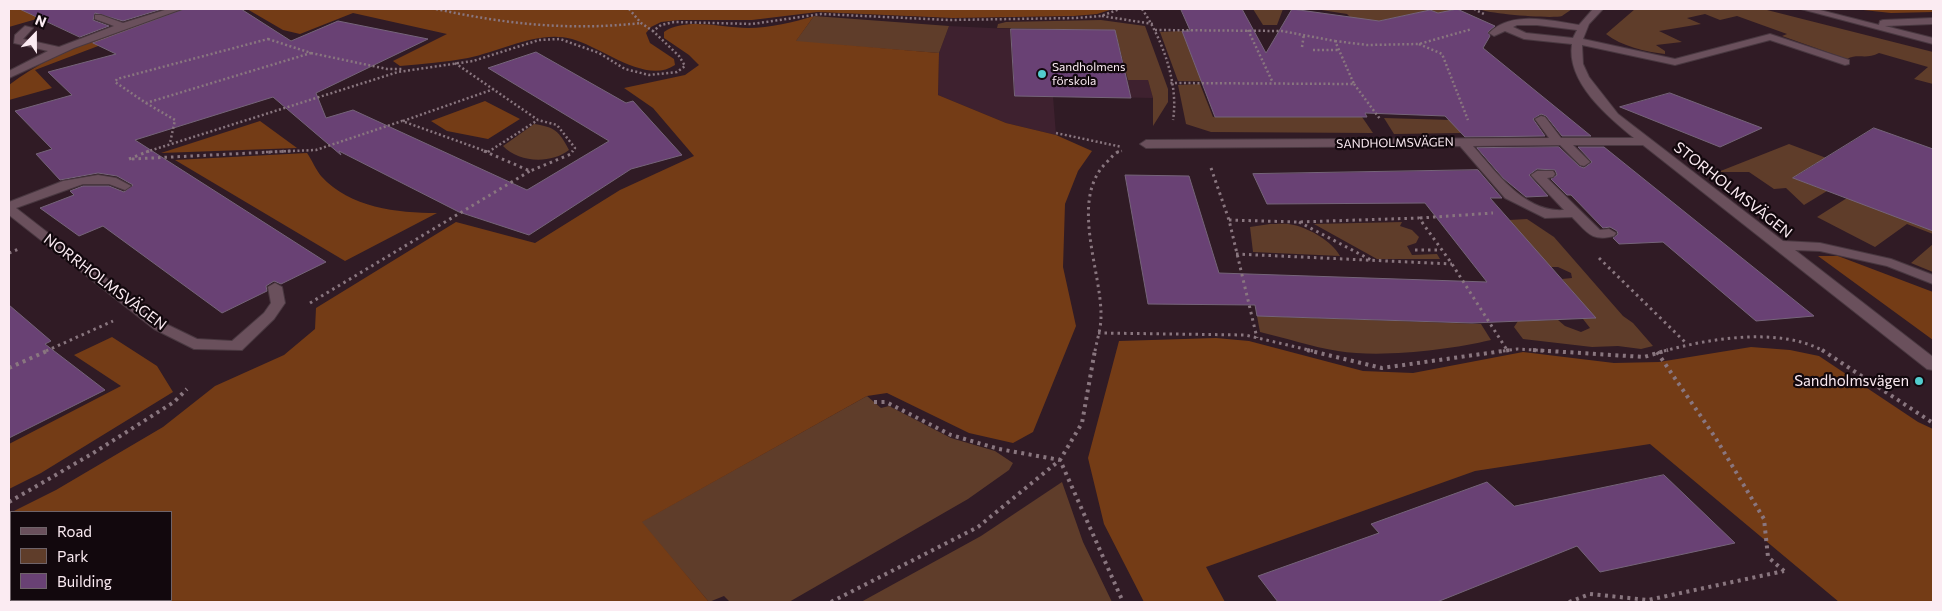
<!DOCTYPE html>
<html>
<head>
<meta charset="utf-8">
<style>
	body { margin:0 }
	#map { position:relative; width:1942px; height:611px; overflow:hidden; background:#301b25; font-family:Commissioner,sans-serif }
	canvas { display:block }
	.frame { position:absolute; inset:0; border:10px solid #fbebf2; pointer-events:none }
	.legend { position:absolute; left:10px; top:511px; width:162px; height:90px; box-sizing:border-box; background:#12080d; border:1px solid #6f6369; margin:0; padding:6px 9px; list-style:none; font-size:15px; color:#fbebf2 }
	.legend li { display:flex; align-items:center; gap:10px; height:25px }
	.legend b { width:25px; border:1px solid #6f6369 }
	.north { position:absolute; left:10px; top:10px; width:50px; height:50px; -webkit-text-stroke:4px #12080d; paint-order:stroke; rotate:22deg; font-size:14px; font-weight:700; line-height:20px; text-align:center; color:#fbebf2 }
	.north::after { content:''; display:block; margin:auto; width:18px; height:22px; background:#fbebf2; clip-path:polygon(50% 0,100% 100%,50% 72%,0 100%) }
</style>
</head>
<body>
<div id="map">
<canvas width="1942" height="611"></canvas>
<div class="frame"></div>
<ul class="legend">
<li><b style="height:6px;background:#6a505c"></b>Road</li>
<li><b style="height:14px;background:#5f3d2a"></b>Park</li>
<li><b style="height:14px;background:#694174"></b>Building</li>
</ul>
<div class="north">N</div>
</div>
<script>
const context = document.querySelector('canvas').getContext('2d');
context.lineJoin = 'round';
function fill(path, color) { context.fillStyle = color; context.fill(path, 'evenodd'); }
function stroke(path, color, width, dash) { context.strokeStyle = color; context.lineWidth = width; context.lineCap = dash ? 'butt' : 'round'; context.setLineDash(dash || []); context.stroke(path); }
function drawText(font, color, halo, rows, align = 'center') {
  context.font = font + ' Commissioner,sans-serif'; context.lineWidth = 4.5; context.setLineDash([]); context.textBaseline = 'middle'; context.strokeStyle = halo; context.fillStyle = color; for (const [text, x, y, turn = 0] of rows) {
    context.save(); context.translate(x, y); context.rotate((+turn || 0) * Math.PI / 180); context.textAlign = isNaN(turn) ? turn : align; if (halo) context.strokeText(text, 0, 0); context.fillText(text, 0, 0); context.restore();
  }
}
fill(new Path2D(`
	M949 26 1011 29 1115 30 1140 51 1153 98 1053 96 1056 135 1006 123 938 95 939 53Z`), '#3e212f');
fill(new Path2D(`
	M1253 9H1283L1277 25H1263Z
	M1315 9H1457L1438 13 1430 10 1383 20 1343 32 1350 17 1347 14Z
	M1479 9H1572C1569 11 1565 14 1562 16 1552 19 1489 14 1479 9Z
	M1635 9H1763L1933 52V84L1914 79 1928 67 1879 53C1866 60 1858 53 1847 59L1782 36 1787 34 1737 16 1720 20 1705 14 1687 18 1701 24 1659 31 1682 42 1656 45 1665 51V54C1646 52 1621 46 1606 34Z
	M814 16 949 26 939 53 795 42Z
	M1101 20 1145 26 1168 89V102L1153 126V98L1148 80H1128L1115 30 997 28 998 24 1006 22Z
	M1182 31 1200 76 1249 82 1178 81 1160 32Z
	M1200 84 1213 117H1362L1373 133 1211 132 1186 124 1178 85Z
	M1384 118 1451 120 1461 133 1394 134Z
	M534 124C555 127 559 131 569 150 551 164 519 163 503 146Z
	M1789 144 1933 198V234L1907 224 1875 247 1817 217 1847 198 1919 201 1816 163 1793 178 1827 191 1804 205 1786 188 1774 189 1749 172H1718Z
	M1527 219 1554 237 1623 316 1633 323 1653 346 1641 349 1618 346 1592 347 1523 339 1514 327 1518 321 1558 320 1565 326 1581 332 1590 328 1583 319 1595 318 1562 279 1572 278 1571 273 1558 267H1550L1509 220Z
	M1402 222 1400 226 1412 230 1419 237 1416 243 1407 246 1412 255 1437 254 1440 259H1377L1314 224Z
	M1270 224C1277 224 1287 223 1294 225 1310 229 1332 241 1340 256L1253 252 1250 227Z
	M1933 244V272L1911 263Z
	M1257 316 1481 324 1491 340C1449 350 1381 358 1338 351 1312 347 1286 338 1260 332Z
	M867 396 881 408 889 406 951 438 995 451 1013 463 1009 470 968 499 789 602H730L724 596 709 602 641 522Z
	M1062 482 1083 542 1112 602H861L981 536Z`), '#5f3d2a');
fill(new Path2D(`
	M9 9H21L40 18 9 27Z
	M189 9H223L106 43 35 70 52 88 9 100V85C62 45 127 28 189 9Z
	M247 9H1113L1097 14 1074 16 953 18 818 12 752 20H679L661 22 651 27 646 33 650 43 674 59 675 65C646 85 602 47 572 39 538 30 502 51 468 58 446 62 423 64 400 66L393 61 447 34 353 13 300 34 283 30Z
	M1854 9H1933V12L1891 13Z
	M814 16 796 41 939 53 938 95 1006 123 1056 135 1092 151 1078 171 1065 204 1063 267 1076 326 1033 432 1013 443 969 433 887 393 867 396 642 522 709 602H9V514L11 513V600H171V512H12L56 490 163 427 215 386 284 355 315 329 316 308 456 222 535 243 620 190 694 156 653 108 624 88 685 75 699 65 689 55 664 38V32C686 17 722 28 748 28 770 28 794 22 814 16Z
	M485 101 520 119 488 139 447 131 431 121Z
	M260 121 297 148 161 153Z
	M307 153C312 160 316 170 321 176 350 208 397 213 437 213L345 261 175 160Z
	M1818 256H1838L1933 292V340Z
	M112 337 157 366 173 392 41 473 9 489V444L121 386 74 355Z
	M1216 338 1249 341 1363 371 1413 373 1523 352 1614 363 1659 362 1751 347 1790 350 1819 356 1918 422 1933 429V602H1839L1650 444 1475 471 1206 567 1225 602H1144L1104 524 1088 458 1119 341Z`), '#743c16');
const building = new Path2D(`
	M20 9H162L123 21 95 13 93 20 109 26 80 37Z
	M184 9H241L291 41 338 21 428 39 316 93 326 118 353 110 527 190 609 141 488 68 536 52 626 103 633 101 682 155 631 169 529 235 459 212 339 151 341 155 273 97 135 140 326 262 281 284 274 281 266 286 267 291 222 313 103 226 79 236 40 208 74 195 70 191 83 186H109L124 192 133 185 117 176 98 173 60 180 36 154 52 149 15 111 72 95 48 72 116 54 93 43Z
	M1181 9H1242L1266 53 1292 9 1379 21 1430 10 1438 13 1457 9 1495 26 1488 32 1490 36 1483 48 1591 136H1562L1546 116 1541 114 1533 119 1545 136 1465 137 1445 116 1365 113 1367 117H1215L1182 31H1190Z
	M1011 29 1115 30 1131 98 1015 96Z
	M1670 93 1762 128 1720 147 1620 107Z
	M1874 128 1933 149V231L1793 178Z
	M1559 147 1579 166 1584 168 1592 162 1578 147H1604L1814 316 1756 321 1663 242 1619 244 1613 238 1618 234 1617 231 1610 227 1603 228 1571 195H1567L1551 179 1557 175 1555 170 1537 169 1529 175 1548 196 1526 197 1503 178 1477 148Z
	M1478 170 1502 198H1490L1596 318 1472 323 1257 316 1255 305 1148 304 1125 175 1189 176 1219 273 1487 282 1425 203 1267 204 1253 174Z
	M9 305 51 341 45 344 105 390 9 438Z
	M1664 475 1735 543 1600 572 1577 546 1437 602H1278L1258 576 1379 533 1371 524 1487 482 1514 506Z`);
fill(building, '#694174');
stroke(building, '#756479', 1);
const minor = new Path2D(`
	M168 9H182L74 48 9 78V71L48 51 14 43 15 35 25 26 33 28 23 39 59 47 114 26 95 19V15H101L123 23Z
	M1593 9H1603L1589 24 1583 39 1675 59 1770 34 1849 60V64L1845 65 1770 40 1675 65 1582 45 1583 64 1589 77 1618 114 1783 241 1820 243 1891 259 1933 275V284L1887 266 1820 251 1795 250 1933 357V370L1927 369 1643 145H1573L1590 162 1584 166 1580 165 1560 145 1473 146C1497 173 1525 213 1564 210L1531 175 1537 171H1553L1555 174 1553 177 1547 178 1600 230 1609 229 1616 233 1614 236C1591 242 1587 232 1572 217L1545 218 1505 198 1460 146 1146 148 1140 144 1146 140 1549 138 1535 119 1541 116 1545 117 1561 138H1634C1608 117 1566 82 1572 44L1524 39 1505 31 1494 36 1489 33C1512 10 1551 21 1579 25ZM1517 25H1537L1577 30 1573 38 1526 33 1513 27Z
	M1801 9H1816L1879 25 1880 21 1883 20 1933 18V24L1885 26 1933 38V44Z
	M98 175 116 178 131 186 125 190 109 184H83L16 208 164 323 197 339 232 341 264 313 271 303 268 287 275 283 282 287 285 303 274 319 242 350 194 349 154 329 9 215V202L63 181Z`);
stroke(minor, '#493840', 2);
stroke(new Path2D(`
	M436 9C505 24 570 31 641 23
	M629 9 641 23 653 31
	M1142 9C1162 38 1179 84 1173 120
	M1474 9 1484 14
	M1102 16 1153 24
	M1155 30 1282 31 1335 41 1354 84 1170 83
	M1248 30 1273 83
	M268 39 311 53 146 103 115 82 117 79Z
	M1335 41 1367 45 1419 44 1472 29
	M1419 44 1442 54 1468 120
	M1302 47 1304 34
	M1313 50H1338
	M311 53 387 69H402
	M455 63 538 120 557 125 575 148 572 152
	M1354 84 1380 119
	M146 103 175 120 170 143
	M403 121 494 89
	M1056 133 1122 147
	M146 152 398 72 473 61 539 40 560 39 599 53 625 69 649 75 677 72 685 66 679 56 653 31 661 25 674 22 752 24 821 14 949 20 1076 18 1101 16 1120 9
	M266 152 316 150 402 121 488 152
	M488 152 538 120
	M1117 152 1122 151`), '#89767f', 2.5, [2, 2.5]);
stroke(new Path2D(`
	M484 151 530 171 571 154 573 151
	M129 159 149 151
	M132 159 291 151
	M1211 168 1229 220 1257 338
	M1420 218 1493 213
	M1229 220 1298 222 1419 218 1452 264 1507 350
	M1299 222 1373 261
	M1415 250H1440
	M9 253 21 248
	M1236 254 1452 264
	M1599 258 1686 343
	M310 303 530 171
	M1098 333 1245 335 1313 351
	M46 351 113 321
	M1095 351C1097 340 1101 328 1101 317 1102 272 1069 200 1106 163 1111 158 1115 152 1121 151
	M1503 351 1517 349 1553 351
	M1664 351C1712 338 1779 327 1824 351`), '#89767f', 3, [2.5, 4]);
stroke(new Path2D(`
	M1307 350 1382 368 1510 350
	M1533 350 1644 357 1668 350
	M1822 350 1933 423
	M1657 352 1715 437 1764 519 1768 557 1784 571
	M9 368 49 350
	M874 402H886L951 435 999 449 1060 460 1123 602
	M9 502 90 455 174 402 187 389
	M831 602 978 527 1060 460 1082 423 1095 350
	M1569 602 1590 594 1648 600 1784 571`), '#89767f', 4, [3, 4.5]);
fill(minor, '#6a505c');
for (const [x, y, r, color] of [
	[1042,74,5,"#52cdce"],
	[1919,381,5,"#52cdce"]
]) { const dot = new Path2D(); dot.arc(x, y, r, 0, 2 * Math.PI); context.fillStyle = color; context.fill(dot); stroke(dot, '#12080d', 2); }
drawText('12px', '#fbebf2', '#12080d', [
	["Sandholmens",1052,67],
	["förskola",1052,81]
], 'left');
drawText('12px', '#fbebf2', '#12080d', [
	["SANDHOLMSVÄGEN",1395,143,-1]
]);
drawText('15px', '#fbebf2', '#12080d', [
	["STORHOLMSVÄGEN",1733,190,38],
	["NORRHOLMSVÄGEN",105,282,37]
]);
drawText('15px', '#fbebf2', '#12080d', [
	["Sandholmsvägen",1909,381]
], 'right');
</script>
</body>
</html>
